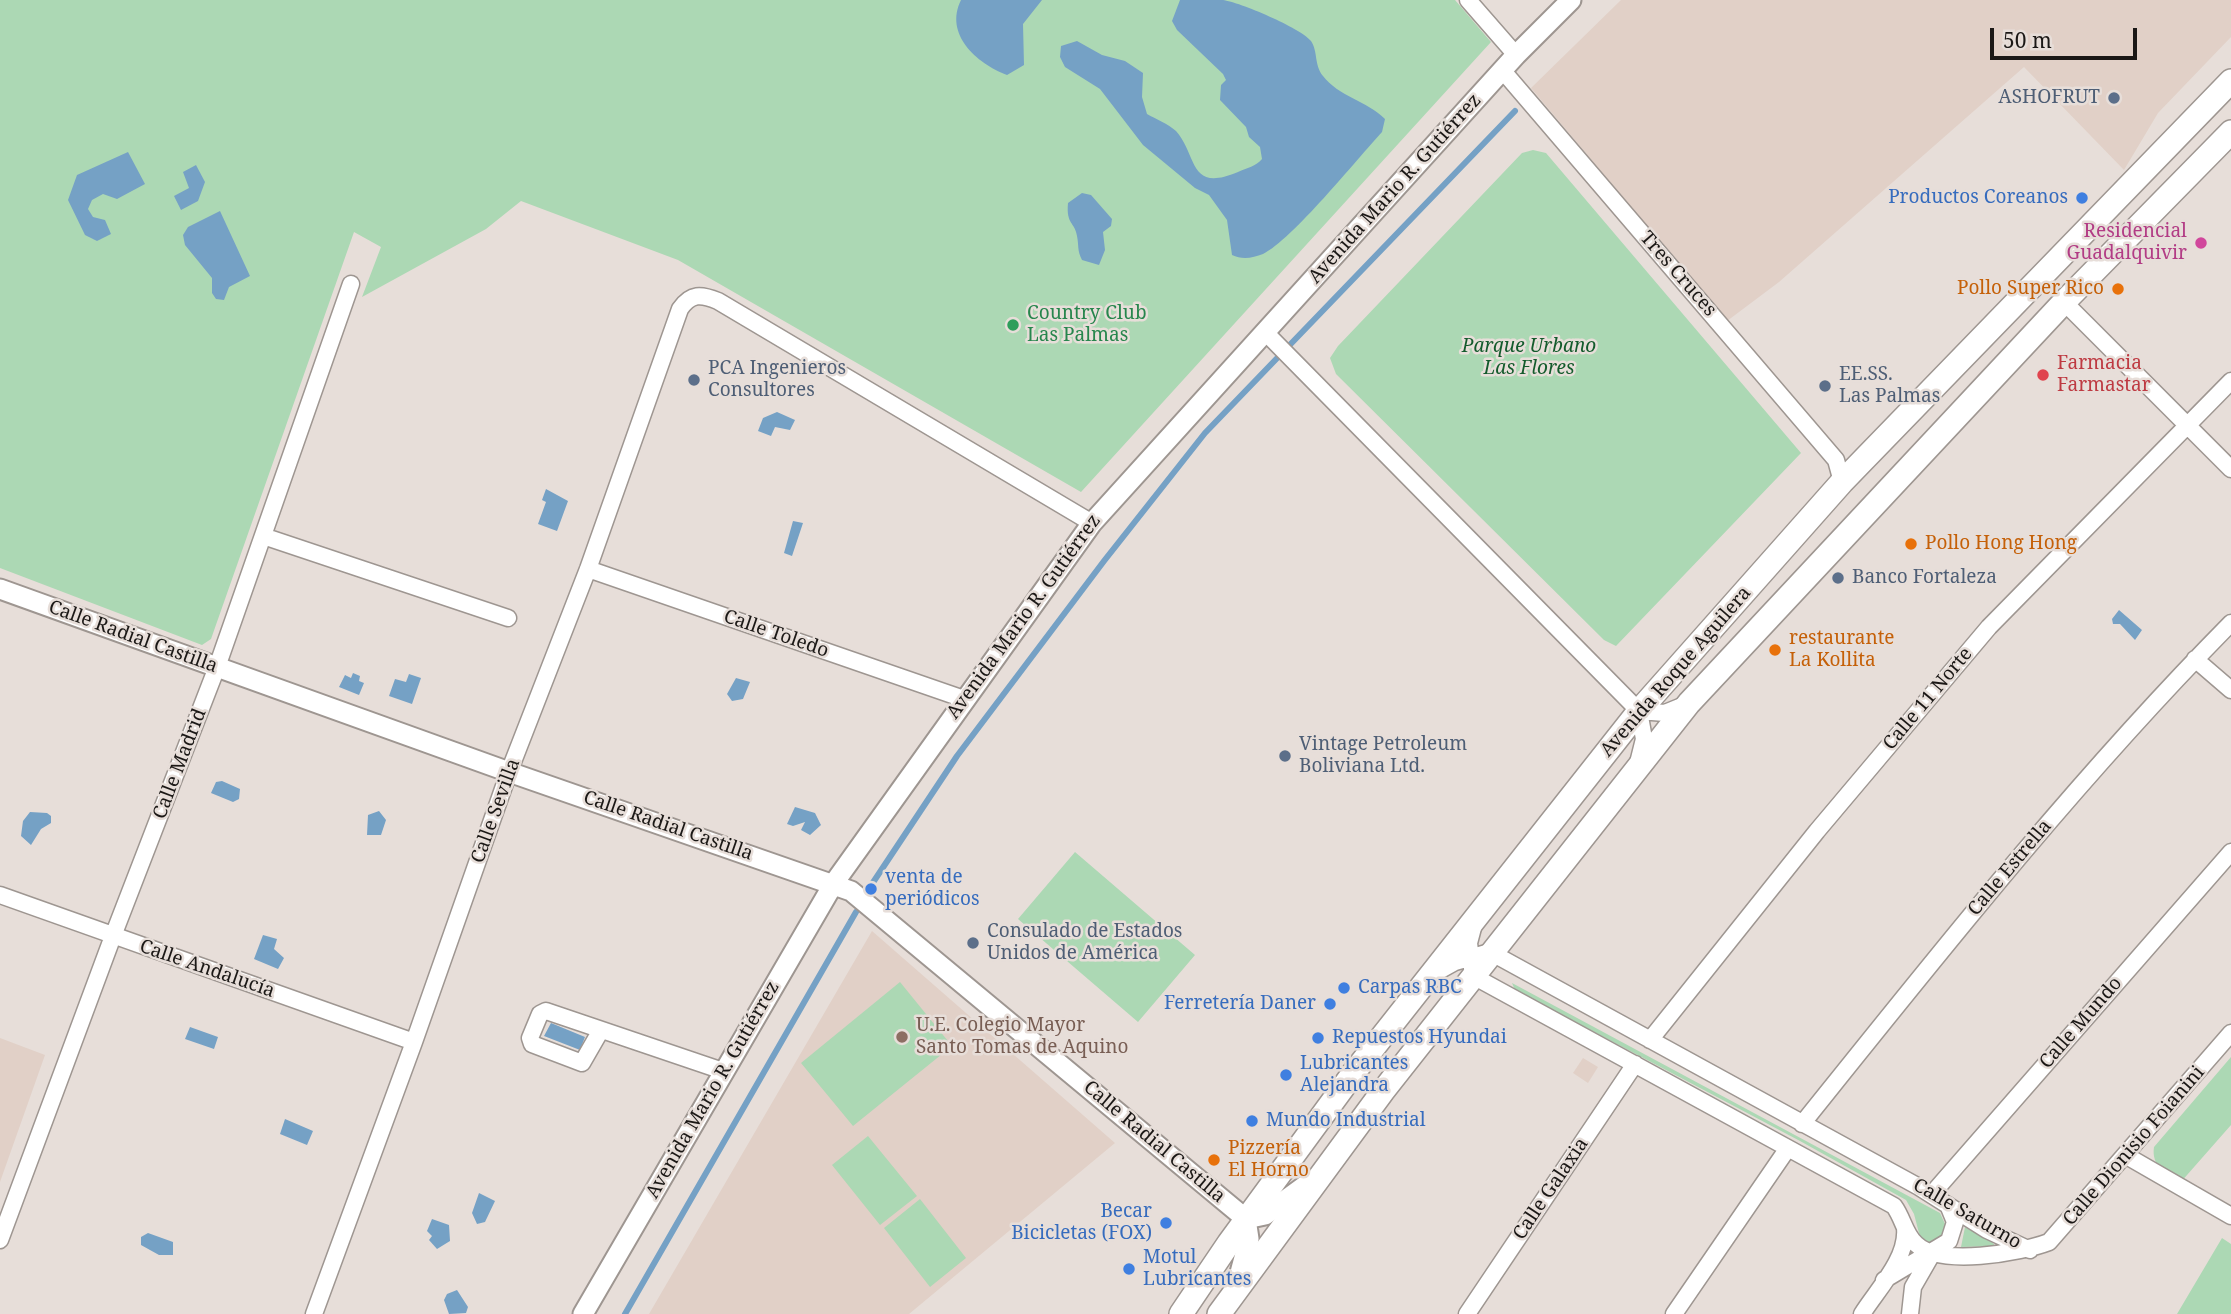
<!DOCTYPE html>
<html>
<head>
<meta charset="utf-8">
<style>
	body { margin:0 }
	#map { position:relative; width:2231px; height:1314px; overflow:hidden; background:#e7ded9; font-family:"Noto Serif",serif }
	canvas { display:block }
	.scale { position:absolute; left:1990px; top:28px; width:147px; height:32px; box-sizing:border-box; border:4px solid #1b1816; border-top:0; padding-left:9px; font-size:21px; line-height:24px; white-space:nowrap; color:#1b1816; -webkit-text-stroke:5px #e7ded9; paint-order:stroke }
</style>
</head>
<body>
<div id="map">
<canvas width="2231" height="1314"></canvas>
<div class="scale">50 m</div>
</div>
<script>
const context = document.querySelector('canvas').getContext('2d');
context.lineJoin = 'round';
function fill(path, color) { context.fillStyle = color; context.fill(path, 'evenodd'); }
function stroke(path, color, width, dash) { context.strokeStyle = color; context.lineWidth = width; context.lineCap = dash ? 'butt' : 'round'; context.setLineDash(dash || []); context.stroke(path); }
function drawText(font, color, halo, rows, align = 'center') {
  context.font = font + ' "Noto Serif",serif'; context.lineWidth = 5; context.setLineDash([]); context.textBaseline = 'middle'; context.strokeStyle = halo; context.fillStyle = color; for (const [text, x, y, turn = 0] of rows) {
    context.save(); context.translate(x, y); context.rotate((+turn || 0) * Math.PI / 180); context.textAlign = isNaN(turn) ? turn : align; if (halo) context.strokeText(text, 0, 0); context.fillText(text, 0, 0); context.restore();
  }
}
fill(new Path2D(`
	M1621 0H2231V37L2158 113 2124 170 2024 67 1779 282 1727 321 1531 88Z
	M872 931 1115 1143 909 1314H649Z
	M0 1038 45 1055 0 1182Z
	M1583 1058 1598 1067 1588 1083 1573 1073Z`), '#e1d0c7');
fill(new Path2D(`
	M0 0H1455L1491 42 1081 492 678 260 521 201 486 229 362 297 381 247 354 232 211 639 202 645 0 568Z
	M1533 150 1546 153 1801 453 1616 646 1604 640 1336 374 1330 358 1338 346 1522 153Z
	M1075 852 1195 955 1138 1022 1018 919Z
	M900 982 952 1046 853 1126 801 1063Z
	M1512 983 1940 1213 1945 1224 1942 1239 1931 1244 1920 1237 1914 1214 1906 1200 1800 1141 1515 990Z
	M2231 1057V1125L2180 1183C2166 1174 2151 1166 2154 1147Z
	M868 1136 917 1196 880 1225 832 1165Z
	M920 1199 966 1258 930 1287 884 1228Z
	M1965 1227 1993 1243 1995 1246 1961 1247Z
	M2222 1238 2231 1244V1314H2177Z`), '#acd8b4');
fill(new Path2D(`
	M961 0H1042L1023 24 1024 65 1007 75C976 63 944 34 961 0Z
	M1180 0C1194 0 1209 0 1223 0 1239 2 1301 28 1311 41 1318 51 1314 65 1323 76 1338 96 1367 101 1385 119L1382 132C1357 159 1292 240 1263 254 1253 258 1242 260 1232 255L1227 220 1209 195 1195 188 1143 145 1100 89 1065 67 1060 57 1061 46 1077 41 1102 55 1125 61 1143 73 1142 97 1147 114C1156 119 1168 124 1176 131 1198 156 1188 193 1238 172 1247 168 1256 166 1262 159L1260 147 1249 137 1246 127 1220 100 1221 85 1226 80 1223 74 1177 30 1172 21Z
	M128 152 145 184 117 199 103 194 92 200 88 209 93 217 105 220 111 234 97 241 85 235 68 200 77 175Z
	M196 165 205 182 198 201 181 210 174 196 189 188 183 172Z
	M1082 193 1091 195 1112 219 1111 226 1103 232 1105 250 1099 265 1082 260C1077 250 1079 246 1077 236 1075 222 1066 225 1068 203Z
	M220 211 250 276 229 287 224 300 216 299 212 293V278L185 245 183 235 188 227Z
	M777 412 795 420 790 430 775 427 771 436 758 431 763 418Z
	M546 489 568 501 557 531 538 524 546 502 542 500Z
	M793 521 803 523 792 556 784 553Z
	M2119 610 2142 630 2135 640 2120 624H2113L2112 619Z
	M353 673 360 676 359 681 364 683 359 695 339 687 345 675 351 678Z
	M409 674 421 678 412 704 389 696 395 679 406 682Z
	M736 678 750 682 743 699 732 701 727 694Z
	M222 781 240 789 239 799 233 802 211 793 216 782Z
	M795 807 815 813 821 825 810 835 801 830 805 822 793 826 787 824Z
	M379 811 386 820 381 835H367L368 815Z
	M30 812 47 813 51 816V823L41 829 31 845 21 836 23 821Z
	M263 935 277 939 274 949 284 958 278 969 254 959Z
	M551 1023 585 1037 580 1050 544 1036Z
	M190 1027 218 1037 214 1049 185 1039Z
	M285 1119 313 1131 307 1145 280 1134Z
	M479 1193 495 1201 485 1222 477 1224 472 1213Z
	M432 1219 449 1225 450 1241 437 1249 429 1240 432 1236 427 1231Z
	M148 1233 173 1242V1255H159L141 1245V1237Z
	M457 1290 468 1307 466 1313 449 1314 444 1300 447 1294Z`), '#75a1c5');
stroke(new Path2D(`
	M870 887 957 756 1104 561 1205 433 1515 111
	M625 1314 856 912`), '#75a1c5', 6);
const minor = new Path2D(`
	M1468 0 1516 55
	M1503 71 1836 460 1842 482
	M2064 302 2231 469
	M1265 332 1639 711 1644 739 1638 763
	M263 536 508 618
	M588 569 964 699
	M2195 659 2231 690
	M1639 711 1665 713 1687 704
	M0 895 414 1042
	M1474 924 1469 943 1473 976 1894 1206C1903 1218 1905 1235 1916 1244 1940 1267 2020 1253 2049 1242L2231 1033
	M1437 972 1455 962 1490 952 1919 1187 1987 1230 2030 1250
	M601 1030 582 1063 532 1044 530 1038 540 1014 546 1011 723 1071
	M1650 1040 1817 831 1989 627 2231 381
	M1802 1124C1940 952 2076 780 2231 623
	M2125 1155 2231 1216
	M1932 1194 2231 852
	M0 1240 113 936 217 667 351 284
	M1884 1280 1949 1241 1955 1222 1948 1205
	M314 1314 414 1042 509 772 588 569 680 309C691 293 701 294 718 301L1092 523
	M1467 1314 1635 1064
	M1674 1314 1788 1148
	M1862 1314C1878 1289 1908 1258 1905 1228
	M1910 1314 1913 1287 1932 1254`);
const tertiary = new Path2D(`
	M0 589 509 772 851 891 1246 1219 1249 1239 1237 1284
	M1246 1219 1265 1215 1310 1182
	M583 1314 834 883 1092 523 1516 55 1571 0`);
const secondary = new Path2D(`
	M1181 1314 1229 1243 1355 1071 1639 711 1842 482 2231 81
	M1219 1314 1383 1091 1689 703 2064 302 2231 132`);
stroke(minor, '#9e9691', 19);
stroke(tertiary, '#9e9691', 23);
stroke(secondary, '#9e9691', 26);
stroke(minor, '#fff', 16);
stroke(tertiary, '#fff', 19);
stroke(secondary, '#fff', 23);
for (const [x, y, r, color] of [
	[2114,98,7,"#5c6f8a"],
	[2082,198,7,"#3f7fe0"],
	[2201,243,7,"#d1479c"],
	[2118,289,7,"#e8710a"],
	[1013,325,7,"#2e9e5b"],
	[2043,375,7,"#e0444e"],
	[694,380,7,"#5c6f8a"],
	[1825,386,7,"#5c6f8a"],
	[1911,544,7,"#e8710a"],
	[1838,578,7,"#5c6f8a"],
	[1775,650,7,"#e8710a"],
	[1285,756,7,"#5c6f8a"],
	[871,889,7,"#3f7fe0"],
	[973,943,7,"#5c6f8a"],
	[1344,988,7,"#3f7fe0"],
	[1330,1004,7,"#3f7fe0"],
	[902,1037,7,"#8d6e63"],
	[1318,1038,7,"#3f7fe0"],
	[1286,1075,7,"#3f7fe0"],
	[1252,1121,7,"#3f7fe0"],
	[1214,1160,7,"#e8710a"],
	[1166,1223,7,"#3f7fe0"],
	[1129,1269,7,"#3f7fe0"]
]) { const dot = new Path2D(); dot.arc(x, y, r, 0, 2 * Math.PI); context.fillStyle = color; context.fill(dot); stroke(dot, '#e7ded9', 2.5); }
drawText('19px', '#4e5e75', '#e7ded9', [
	["ASHOFRUT",2100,98,"right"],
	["PCA Ingenieros",708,369],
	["Consultores",708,391],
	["EE.SS.",1839,375],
	["Las Palmas",1839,397],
	["Banco Fortaleza",1852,578],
	["Vintage Petroleum",1299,745],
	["Boliviana Ltd.",1299,767],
	["Consulado de Estados",987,932],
	["Unidos de América",987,954]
], 'left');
drawText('19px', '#1b1816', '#e7ded9', [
	["Avenida Mario R. Gutiérrez",1395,189,-48],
	["Tres Cruces",1678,274,49],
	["Avenida Mario R. Gutiérrez",1024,617,-54],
	["Calle Toledo",776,634,19],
	["Calle Radial Castilla",133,637,20],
	["Avenida Roque Aguilera",1676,672,-49],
	["Calle 11 Norte",1928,699,-50],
	["Calle Madrid",180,764,-69],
	["Calle Sevilla",496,811,-70],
	["Calle Radial Castilla",668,826,19],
	["Calle Estrella",2010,868,-50],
	["Calle Andalucía",207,969,19],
	["Calle Mundo",2081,1023,-49],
	["Avenida Mario R. Gutiérrez",713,1090,-60],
	["Calle Radial Castilla",1154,1142,40],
	["Calle Dionisio Foianini",2134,1146,-49],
	["Calle Galaxia",1551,1189,-56],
	["Calle Saturno",1967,1214,30]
]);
drawText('19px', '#366cbe', '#e7ded9', [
	["Productos Coreanos",2068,198,"right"],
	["venta de",885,878],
	["periódicos",885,900],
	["Carpas RBC",1358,988],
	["Ferretería Daner",1316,1004,"right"],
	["Repuestos Hyundai",1332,1038],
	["Lubricantes",1300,1064],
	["Alejandra",1300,1086],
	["Mundo Industrial",1266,1121],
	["Becar",1152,1212,"right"],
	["Bicicletas (FOX)",1152,1234,"right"],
	["Motul",1143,1258],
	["Lubricantes",1143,1280]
], 'left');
drawText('19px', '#b23c85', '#e7ded9', [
	["Residencial",2187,232],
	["Guadalquivir",2187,254]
], 'right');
drawText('19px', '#c56008', '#e7ded9', [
	["Pollo Super Rico",2104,289,"right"],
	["Pollo Hong Hong",1925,544],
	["restaurante",1789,639],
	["La Kollita",1789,661],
	["Pizzería",1228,1149],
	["El Horno",1228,1171]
], 'left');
drawText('19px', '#27864d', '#e7ded9', [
	["Country Club",1027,314],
	["Las Palmas",1027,336]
], 'left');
drawText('italic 19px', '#135b2c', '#e7ded9', [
	["Parque Urbano",1529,347],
	["Las Flores",1529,369]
]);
drawText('19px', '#be3a42', '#e7ded9', [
	["Farmacia",2057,364],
	["Farmastar",2057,386]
], 'left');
drawText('19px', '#785e54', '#e7ded9', [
	["U.E. Colegio Mayor",916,1026],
	["Santo Tomas de Aquino",916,1048]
], 'left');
</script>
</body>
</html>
